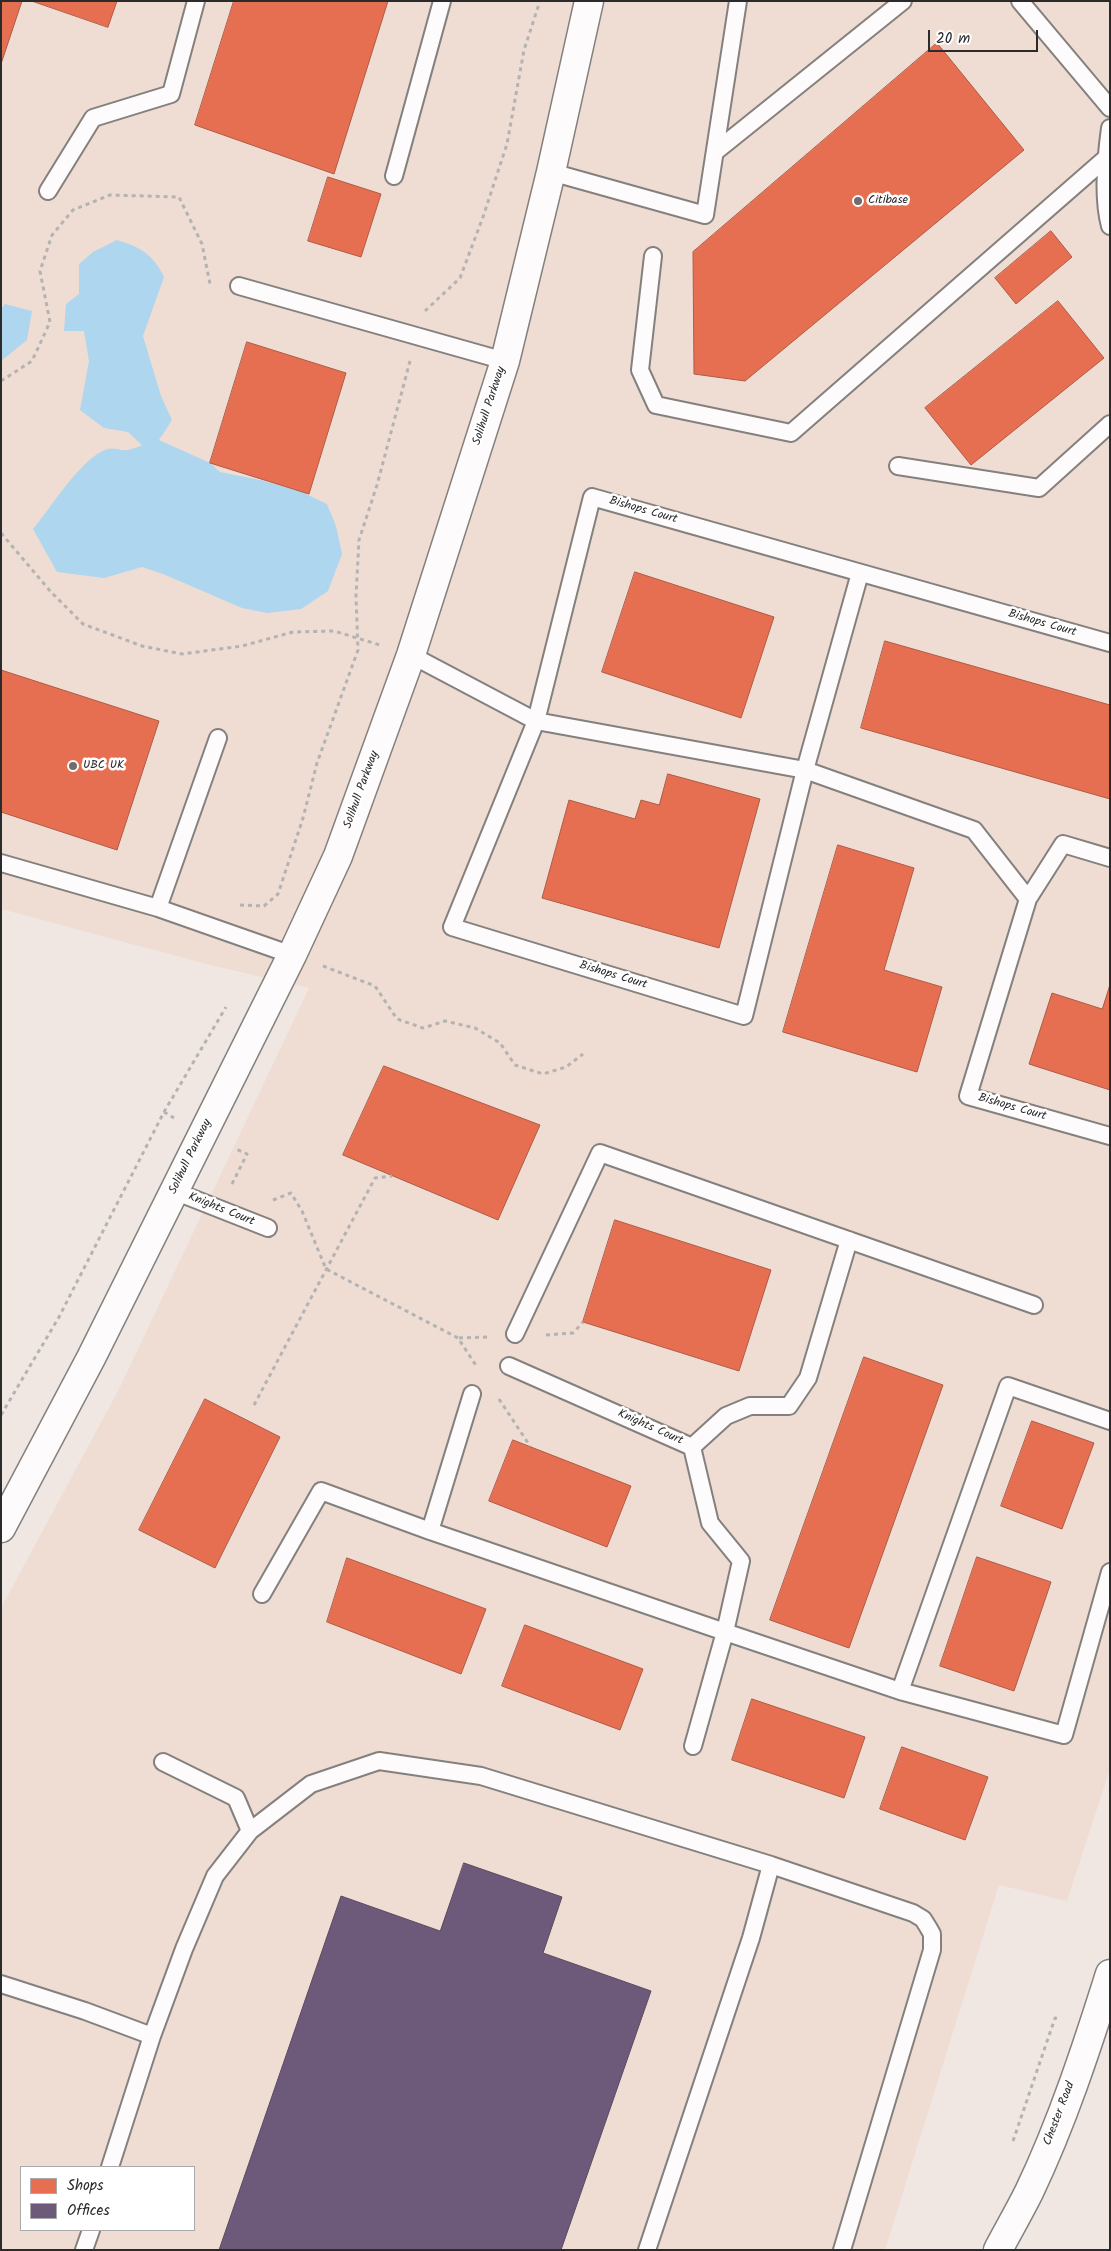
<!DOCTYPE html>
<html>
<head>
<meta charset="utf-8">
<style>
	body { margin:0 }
	#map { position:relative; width:1111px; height:2251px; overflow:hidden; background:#f0e7e3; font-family:Kalam,sans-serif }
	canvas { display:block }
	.frame { position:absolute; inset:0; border:2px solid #2b2b2b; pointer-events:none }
	.legend { position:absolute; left:20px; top:2166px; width:175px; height:65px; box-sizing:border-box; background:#fff; border:1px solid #aaa; margin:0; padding:6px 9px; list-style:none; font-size:15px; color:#2b2b2b }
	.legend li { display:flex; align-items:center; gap:10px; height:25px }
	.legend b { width:25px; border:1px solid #aaa }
	.scale { position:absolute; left:928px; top:30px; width:110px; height:22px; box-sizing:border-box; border:2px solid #2b2b2b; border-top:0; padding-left:6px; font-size:15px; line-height:18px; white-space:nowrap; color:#2b2b2b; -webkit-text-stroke:4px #fff; paint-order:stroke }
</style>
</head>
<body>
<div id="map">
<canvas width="1111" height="2251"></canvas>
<div class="frame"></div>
<ul class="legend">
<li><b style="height:14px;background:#e76f51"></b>Shops</li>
<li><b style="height:14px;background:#6d597a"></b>Offices</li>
</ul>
<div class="scale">20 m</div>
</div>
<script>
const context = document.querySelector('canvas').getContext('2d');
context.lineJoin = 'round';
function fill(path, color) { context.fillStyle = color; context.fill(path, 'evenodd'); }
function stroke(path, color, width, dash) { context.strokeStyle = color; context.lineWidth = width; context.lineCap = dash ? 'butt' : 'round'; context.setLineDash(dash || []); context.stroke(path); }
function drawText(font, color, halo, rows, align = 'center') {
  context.font = font + ' Kalam,sans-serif'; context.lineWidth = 5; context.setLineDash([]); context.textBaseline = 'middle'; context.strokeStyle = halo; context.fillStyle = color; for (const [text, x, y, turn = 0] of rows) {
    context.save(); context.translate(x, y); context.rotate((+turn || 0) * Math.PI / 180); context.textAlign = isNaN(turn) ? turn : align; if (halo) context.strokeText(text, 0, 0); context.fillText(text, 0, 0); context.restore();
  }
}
fill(new Path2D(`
	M1 1H1110V1769L1067 1901 999 1885 885 2250H1V1608L119 1389 309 988 210 965 1 909ZM21 2167H194V2230H21Z`), '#efddd4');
fill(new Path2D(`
	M117 240C140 247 153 254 164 277L143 336 161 396 172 420 159 440 210 463 220 472 260 480 309 494H306L327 504 336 526 342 554 328 591 301 609 267 613 242 608 163 574 142 567 104 578 57 572 33 529C51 508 82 456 108 449 114 447 121 451 128 450 132 449 138 447 142 445L128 432 104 428 80 410 89 361 84 331H64L66 304 79 294V264L93 252Z
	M5 304 32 311 27 340 1 361V309Z`), '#aed6ee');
const shops = new Path2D(`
	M1 1H22L1 64Z
	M32 1H117L108 27Z
	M234 1H388L334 174 195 125Z
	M937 43 1024 150 745 381 694 374 693 252Z
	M328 177 381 194 361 257 308 241Z
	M1051 231 1072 257 1016 304 995 278Z
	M1058 301 1104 358 971 465 925 408Z
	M247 342 346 373 309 494 210 463Z
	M635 572 774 617 741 718 602 672Z
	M885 641 1110 705V799L861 728Z
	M1 670 159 721 117 850 1 812Z
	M668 774 760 799 719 948 542 898 569 800 635 819 641 800 659 805Z
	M838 845 914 868 884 970 942 987 917 1072 783 1032Z
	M1110 985V1090L1029 1064 1052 993 1102 1009Z
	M384 1066 540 1125 498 1220 343 1155Z
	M615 1220 771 1270 739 1371 583 1322Z
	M864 1357 943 1385 849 1648 770 1620Z
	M205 1399 280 1437 215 1568 139 1530Z
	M1032 1421 1094 1443 1062 1529 1001 1506Z
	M513 1440 631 1486 607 1547 489 1501Z
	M977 1557 1051 1582 1014 1691 940 1666Z
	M347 1558 486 1609 461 1674 327 1622Z
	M525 1625 643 1669 620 1730 502 1686Z
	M752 1699 865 1737 844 1798 732 1760Z
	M902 1747 988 1777 965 1840 880 1809Z`);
fill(shops, '#e76f51');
stroke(shops, '#af5b46', 1);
const offices = new Path2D(`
	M464 1863 562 1897 543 1953 651 1991 561 2250H219L341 1896 440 1931Z`);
fill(offices, '#6d597a');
stroke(offices, '#594b62', 1);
const lane = new Path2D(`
	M1020 1 1110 108
	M1110 128C1106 157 1102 197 1110 226
	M715 152 903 1
	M551 172 705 215 738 1
	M394 176 442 1
	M48 191 93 118 171 94 196 1
	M653 256 640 370 656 405 791 433 1106 158
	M239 286 505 361
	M898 466 1039 488 1110 424
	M860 573 805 770 744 1016 452 927 536 721 592 497 1110 643
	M411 655 536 721 805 770 974 830 1028 899 1063 844 1110 858
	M1 863 158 908 292 955
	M1028 899 968 1096 1110 1136
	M158 908 218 738
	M174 1191 268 1228
	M515 1334 600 1153 1034 1305
	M509 1366 692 1447 726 1416 750 1406H789L808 1378 849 1240
	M472 1394 430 1531 725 1632 693 1746
	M692 1447 710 1523 741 1561 725 1632 900 1691 1064 1735 1110 1572
	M262 1594 321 1491 430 1531
	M900 1691 1008 1386 1110 1421
	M163 1762 236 1798 250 1831
	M771 1865 913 1913 923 1919 928 1927 932 1934V1950L842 2250
	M1 1984 85 2011 152 2036
	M110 2167 152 2036 184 1949 215 1876 250 1831 311 1784 379 1761 481 1776 771 1865 751 1938 647 2250
	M84 2250 91 2230`);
const secondary = new Path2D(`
	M1 1528 91 1358 292 955 338 856 411 655 505 361 551 172 589 1`);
const highway = new Path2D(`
	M998 2250C1008 2231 1019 2212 1029 2192 1062 2123 1087 2047 1110 1974`);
stroke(lane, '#84807e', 20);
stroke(secondary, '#84807e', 31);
stroke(highway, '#84807e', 31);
stroke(new Path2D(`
	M425 311 460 278 483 217 507 144 524 50 540 1
	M1 381 32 361 50 322 40 271 52 235 73 210 110 195 179 197 202 244 210 284
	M1 533 51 592 83 624 142 646 182 654 242 646 293 632 334 631 380 645
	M240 905 264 906 278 894 303 818 317 763 358 650 356 596 359 540 377 485 410 361
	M323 966 375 986 397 1019 423 1028 445 1021 475 1028 500 1043 515 1065 543 1074 566 1067 583 1054
	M164 1112 174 1118
	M232 1184 247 1154 234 1148
	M273 1200 291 1193 302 1211 326 1269 458 1338 477 1367
	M546 1335 573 1333 583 1322
	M459 1338 490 1337
	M499 1399 530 1446
	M254 1405 375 1178 392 1176
	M1 1415 59 1317 164 1112 226 1007
	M1013 2141 1055 2018 1060 2019`), '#b4b3b3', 3, [4, 4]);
stroke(lane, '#fdfbfb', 16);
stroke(secondary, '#fdfbfb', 28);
stroke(highway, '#fdfbfb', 28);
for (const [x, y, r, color] of [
	[858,201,5,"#706d6b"],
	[73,766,5,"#706d6b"]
]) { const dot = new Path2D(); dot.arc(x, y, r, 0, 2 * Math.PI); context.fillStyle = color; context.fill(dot); stroke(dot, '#fff', 2); }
drawText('12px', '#2b2b2b', '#fff', [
	["Citibase",868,201],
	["UBC UK",83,766]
], 'left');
drawText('12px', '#2b2b2b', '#fff', [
	["Solihull Parkway",490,406,-72],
	["Bishops Court",643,511,16],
	["Bishops Court",1042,624,16],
	["Solihull Parkway",362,790,-70],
	["Bishops Court",613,976,17],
	["Bishops Court",1012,1108,16],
	["Solihull Parkway",191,1157,-64],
	["Knights Court",221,1210,22],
	["Knights Court",650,1428,24],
	["Chester Road",1060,2114,-69]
]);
</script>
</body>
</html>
